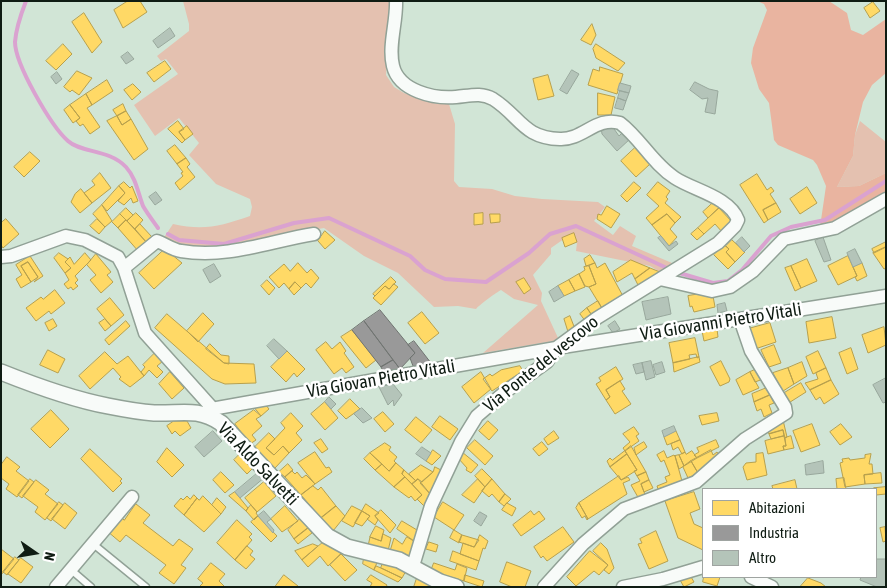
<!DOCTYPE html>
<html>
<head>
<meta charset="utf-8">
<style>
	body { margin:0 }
	#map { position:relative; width:887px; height:588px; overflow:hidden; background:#d1e5d6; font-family:"Asap Condensed",sans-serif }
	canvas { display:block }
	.frame { position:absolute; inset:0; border:2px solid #0f1c13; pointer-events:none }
	.legend { position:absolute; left:702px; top:488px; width:175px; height:90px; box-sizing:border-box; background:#fff; border:1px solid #9fa4a1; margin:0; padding:6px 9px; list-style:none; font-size:15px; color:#0f1c13 }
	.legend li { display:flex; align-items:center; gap:10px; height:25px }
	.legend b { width:25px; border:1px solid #9fa4a1 }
	.north { position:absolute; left:10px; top:528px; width:50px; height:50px; -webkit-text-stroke:4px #fff; paint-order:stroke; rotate:103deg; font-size:14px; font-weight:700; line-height:20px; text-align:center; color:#0f1c13 }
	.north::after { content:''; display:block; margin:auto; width:18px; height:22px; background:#0f1c13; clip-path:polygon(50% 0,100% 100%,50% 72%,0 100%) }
</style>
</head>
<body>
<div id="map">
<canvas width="887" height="588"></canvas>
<div class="frame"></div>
<ul class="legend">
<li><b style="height:14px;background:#ffd966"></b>Abitazioni</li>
<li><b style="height:14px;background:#999"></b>Industria</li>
<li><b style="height:14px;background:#b4c4b9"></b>Altro</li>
</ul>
<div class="north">N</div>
</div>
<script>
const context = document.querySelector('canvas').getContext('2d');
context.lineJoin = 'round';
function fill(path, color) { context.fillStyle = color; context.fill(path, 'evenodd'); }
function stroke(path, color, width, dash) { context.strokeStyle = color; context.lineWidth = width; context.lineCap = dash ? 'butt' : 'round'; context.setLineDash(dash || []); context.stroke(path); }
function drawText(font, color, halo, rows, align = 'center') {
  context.font = font + ' "Asap Condensed",sans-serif'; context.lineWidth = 5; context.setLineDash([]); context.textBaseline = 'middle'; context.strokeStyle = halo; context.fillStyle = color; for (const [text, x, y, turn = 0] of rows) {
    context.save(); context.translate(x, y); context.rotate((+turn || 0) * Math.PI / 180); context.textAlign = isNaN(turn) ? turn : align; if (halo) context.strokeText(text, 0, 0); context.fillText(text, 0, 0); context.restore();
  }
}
fill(new Path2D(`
	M183 1H391L386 75 394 87 404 93 432 103 449 104 455 124 454 181 459 187 492 189 515 196 542 199 598 202 605 207 594 221 613 235 620 226 636 236 632 246 672 263V266L660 272 650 266 576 251 577 243 571 234 551 248V254L533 275 542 293 541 301 559 340 483 353 538 305 514 299 501 290C497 292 479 305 476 309L458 306 434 307 398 273 364 256 324 228 198 251 163 239 173 224C204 231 221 226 250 216L252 207 250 199 216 184 189 155 199 143 179 118 155 136 134 105 178 74 166 59 161 61 157 56 189 31V24Z
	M860 121 886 142V173L859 186 837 187 853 156 855 135Z`), '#e4c1b0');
fill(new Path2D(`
	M757 1H829L847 13 851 30 863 35 886 19V73L872 85 863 102 855 135 853 156 837 187 859 186 886 173V192L836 221 820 227 826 186 817 165 813 160 778 145 774 140 769 103 759 89 751 63 753 48 767 10 764 4Z`), '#e9b4a0');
const homes = new Path2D(`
	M128 1H140L147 12 123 28 114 10Z
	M873 2 880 11 870 18 864 8Z
	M84 13 102 42 92 53 72 22Z
	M592 24 596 35 591 45 581 40Z
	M63 44 72 54 56 70 46 61Z
	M596 44 625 63 618 71 596 58 593 49Z
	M165 61 171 69 154 82 147 73Z
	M600 67 623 74 617 94 588 85 593 69 599 71Z
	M77 71 92 78 79 95 72 90 70 92 64 87Z
	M548 75 554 96 538 100 533 79Z
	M107 80 113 91 92 105 86 94Z
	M133 84 141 92 132 100 124 90Z
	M598 93 615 97 611 115H598Z
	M86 94 92 105 87 108 100 127 90 134 83 124 80 126 76 121 80 118 70 105Z
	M123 104 126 111 117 116 113 110Z
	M70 105 80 118 73 123 64 110Z
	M126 111 131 119 122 125 117 116Z
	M117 116 122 125 131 119 148 149 134 160 107 121Z
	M178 121 184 129 179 132 185 140 182 143 168 129Z
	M187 126 193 134 185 140 179 132Z
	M175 145 186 158 177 164 167 151Z
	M635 148 650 164 636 177 621 161Z
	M30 152 40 161 24 177 14 167Z
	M186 158 190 164 187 167 195 177 180 190 175 183 183 176 181 173 183 172 177 164Z
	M100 173 111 188 92 203 84 193 95 185 92 181Z
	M757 174 767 190 771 187 774 191 770 194 776 203 763 210 768 220 764 223 740 185Z
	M124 182 130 188 132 186 138 201 133 203 131 198 124 205 118 201 125 193 119 186Z
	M634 182 641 188 627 202 621 196Z
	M658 182 670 191 666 197 668 199 665 203 681 217 675 223 667 214 652 225 646 218 659 206 647 195Z
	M119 186 125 193 107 211 102 205Z
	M807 187 817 203 800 214 790 199Z
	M81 189 92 203 80 213 71 202 75 194Z
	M714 202 719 208 708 218 703 212Z
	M776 203 781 212 768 220 763 210Z
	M102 205 112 221 105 227 93 214Z
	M607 206 620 214 611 228 597 219 598 214 601 215Z
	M126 208 133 215 127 221 120 214Z
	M719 208 733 223 723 233 715 224 704 234 698 228Z
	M136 213 143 220 135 229 127 221Z
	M483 213V224L474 225V214Z
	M120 214 126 220 118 228 112 222Z
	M490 214H500V222L491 223Z
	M667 214 675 223 670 229 677 237 669 246 652 225Z
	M6 219 19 234 3 248 1 245V223Z
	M97 219 105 227 99 234 90 226Z
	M126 220 147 243 139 252 118 228Z
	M140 224 152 237 147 243 135 229Z
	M698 228 704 234 697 240 691 234Z
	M325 231 335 240 325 249 318 241Z
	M574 233 577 242 565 247 562 238Z
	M732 240 745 252 735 262 726 252 729 249 726 246Z
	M886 242V247L874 253 872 249Z
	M724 245 729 249 726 252 735 262 728 269 714 255Z
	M886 247V268L884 269 873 253Z
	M165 249 182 263 154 289 139 273Z
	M59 253 68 259 65 262 71 268 65 273 54 258Z
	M85 253 91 260 75 276 78 280 75 283 78 286 73 290 71 287 68 289 64 284 69 280 65 273 71 268 65 262 70 257 74 264Z
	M96 254 111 272 107 275 113 282 101 293 90 280 96 275 87 265Z
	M590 255 595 263 586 266 584 259Z
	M30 256 43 276 34 282 38 277 28 262 21 266 31 282 21 288 16 279 22 275 16 265Z
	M848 256 857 276 838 285 828 266Z
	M807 259 817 281 801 288 791 266Z
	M631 260 650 268 635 279 632 273 617 282 613 272Z
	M28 262 38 277 31 282 21 266Z
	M298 263 307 273 311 269 319 278 311 288 306 283 301 288 295 282 289 289 284 283 279 288 269 277 284 264 290 271Z
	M595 263 597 268 605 263 624 298 603 310 589 287 596 284 589 266Z
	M862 263 867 276 857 281 855 277 857 276 853 267Z
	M589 266 596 284 589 287 585 286 579 274 585 270 584 267Z
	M791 266 801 288 795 291 785 268Z
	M650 268 660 272 639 287 635 279Z
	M579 274 585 287 575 291 569 280Z
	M391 277 396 282 389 289 385 286 375 296 373 294Z
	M524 278 531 289 524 294 516 282Z
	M267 280 275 288 269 295 261 286Z
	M569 280 575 291 564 296 558 286Z
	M295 282 301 288 294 295 289 289Z
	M394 284 398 287 381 305 373 298 385 286 389 289Z
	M55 290 65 303 51 314 49 311 36 321 26 308 41 297 43 299Z
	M698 294 713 296 715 307 694 312 692 306 690 307 688 296Z
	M110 298 124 315 111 326 97 309Z
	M598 301 603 310 593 317 587 308Z
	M587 308 593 317 586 322 580 314Z
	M422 312 439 333 425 344 408 323Z
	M203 313 214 324 198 342 187 331Z
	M167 314 224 363 254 364 256 383 225 384 212 379 155 328Z
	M570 316 575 329 569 335 564 319Z
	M832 317 836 338 809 343 806 322Z
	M53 319 57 326 49 331 45 323Z
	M105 319 111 326 105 331 99 323Z
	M126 321 130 326 109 345 105 340Z
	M770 323 776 342 755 349 748 329Z
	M884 327 886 345 868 353 862 335Z
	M717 329 718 337 704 341 702 331Z
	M352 330 376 360 366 368 341 337Z
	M695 338 699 357 697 358 696 354 689 355 690 359 673 363 669 343Z
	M326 342 332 349 340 342 346 351 344 353 354 367 346 373 342 368 334 374 316 350Z
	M210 344 221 355 229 356V364L224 363 206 349Z
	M774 345 781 363 769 367 761 350Z
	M851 348 858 369 847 374 839 353Z
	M48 350 65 359 58 373 40 365Z
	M287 351 305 369 297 377 294 373 286 382 271 367Z
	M818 351 826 368 813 374 806 357Z
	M105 352 117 364 128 356 144 376 130 387 119 379 121 377 113 368 90 389 79 376Z
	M155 353 163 361 157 366 163 372 157 378 149 370 144 376 141 372 145 367 143 365Z
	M699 357 700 362 674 372 673 363Z
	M721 361 730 379 729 382 720 386 710 367Z
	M802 362 807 376 794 384 788 368Z
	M520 366 523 371 492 391 483 379 490 374 492 376 501 370Z
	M616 367 623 379 606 390 610 397 606 400 596 384 601 381 599 378Z
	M788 368 794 384 780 393 774 385 778 383 773 373Z
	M826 368 831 380 810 390 805 383 818 379 816 373Z
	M757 369 763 379 755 382 750 372Z
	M170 372 184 388 172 399 159 384Z
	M481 372 491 389 474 403 462 387Z
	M750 372 759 388 743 395 736 380Z
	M831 380 839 394 824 404 820 397 816 400 810 390Z
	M620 381 625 389 622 391 631 404 615 414 606 400 610 397 606 390Z
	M801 383 806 392 787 404 781 395Z
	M769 387 770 395 754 402 752 394Z
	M770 395 774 403 769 405 772 413 764 417 761 409 757 411 754 402Z
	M350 399 360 409 346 419 338 411Z
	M325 402 338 418 325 430 311 414Z
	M265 404 269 409 261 416 253 406Z
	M51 410 69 429 50 448 31 429Z
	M254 410 261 416 256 419 262 426 252 435 256 440 250 444 235 424Z
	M383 412 394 424 385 432 374 419Z
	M291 413 303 426 296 433 302 440 289 453 283 446 274 455 266 448 285 428 281 423Z
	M717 413 719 421 702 425 699 416Z
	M440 416 458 429 450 440 432 427Z
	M416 417 432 430 421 443 405 430Z
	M783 420 787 437 785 438 783 430 769 434 767 428Z
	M174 421H187L191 428 180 436 175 431 172 434 167 426Z
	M488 421 498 430 489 440 479 431Z
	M812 424 820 445 801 452 793 431Z
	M841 424 852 437 840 445 830 432Z
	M634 427 639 434 636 436 639 441 625 451 623 448 630 442 623 434Z
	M783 430 784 436 771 439 769 434Z
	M554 431 559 438 548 445 544 439Z
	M676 431 680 440 667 445 664 437Z
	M269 433 275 439 266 448 274 455 283 446 289 453 275 468 254 448Z
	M784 436 786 446H783L784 450 768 454 765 441Z
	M791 436 794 448 784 450 783 446H786L785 438Z
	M321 439 328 449 322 453 314 443Z
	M475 440 493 456 485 465 467 448Z
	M680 440 685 452 682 454 678 447 673 450 671 444Z
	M716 440 719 447 697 458 694 455 699 452 697 448Z
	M542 442 548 449 539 456 533 449Z
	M644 442 647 447 636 455 634 448Z
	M385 443 391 447 389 450 397 457 394 461 396 463 389 471 370 453Z
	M631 446 646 472 637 476 634 471 637 470 625 451Z
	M167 448 184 465 172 477 157 462Z
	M90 449 122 479 120 481 122 483 113 492 81 459Z
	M433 450 441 456 432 465 426 461Z
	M711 450 713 455 717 452 721 458 698 473 691 461Z
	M625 451 627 454 610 467 607 461 610 458 612 460Z
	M664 451 667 458 674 455 675 456 682 481 658 489 657 486 667 482 665 477 670 475 664 460 661 462 657 455Z
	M692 451 697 458 684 466 679 455 685 452 686 454Z
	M315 452 326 468 329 467 332 472 315 484 298 463Z
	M462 452 478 465 471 473 466 470 467 468 458 458Z
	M370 453 382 464 375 470 364 459Z
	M763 453 767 475 747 480 743 467 746 463 756 462V454Z
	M240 454 254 467 247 474 234 460Z
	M627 454 637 470 621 480 610 467Z
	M871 454 869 464H872L873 474 864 475 865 484 845 487 840 463 843 462 842 459 849 458 850 460 865 458V455Z
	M679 455 684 466 679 469 675 456Z
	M7 457 20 467 16 471 29 481 17 497 6 489 9 484 1 478V465Z
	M691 461 698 473 688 478 683 467Z
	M396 463 404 470 402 474 405 477 394 487 375 470 382 464 389 471Z
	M288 464 293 470 285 477 279 472Z
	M421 465 433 472 422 482 418 479 416 481 409 474Z
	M435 467 445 472 431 495 420 483 433 472Z
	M482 469 492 479 485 487 475 476Z
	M404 470 416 481 412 484 402 474Z
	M292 471 295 474 297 472 302 478 306 475 315 484 301 495 285 477Z
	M221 472 234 485 225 493 213 480Z
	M646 472 649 480 641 484 646 497 639 499 631 485 640 481 637 476Z
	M881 473 882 483 865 484 864 475Z
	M619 476 621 480 628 477 630 480 623 483 627 494 588 519 579 503Z
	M405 477 422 495 415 501 411 496 409 498 394 487Z
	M844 478 846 489H837L836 479Z
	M30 479 34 482 22 498 18 495Z
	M418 479 431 495 424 506 417 499 422 495 412 484Z
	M478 479 485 487 474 503 462 495Z
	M492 479 505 494 499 502 492 494 489 497 482 491Z
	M36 480 49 490 45 494 58 504 45 520 35 512 38 507 23 496Z
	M649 480 653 488 644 492 641 484Z
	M795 480 797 489H773L772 486Z
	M264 482 276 496 257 512 245 498Z
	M313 486 318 490 321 487 336 506 321 518 301 495Z
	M886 487V494L876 495V489L874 488Z
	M235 492 248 508 246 511 229 496Z
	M694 492 700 509 690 513 694 524 703 528V550L678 538 665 501Z
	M505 494 511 499 504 506 499 502Z
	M194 495 197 498 184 515 174 506 181 498 183 500 187 496 190 499Z
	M203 496 221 514 204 532 184 515 197 498 199 500Z
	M217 498 226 507 221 514 212 505Z
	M59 502 63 505 51 521 47 518Z
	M443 502 464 515 454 530 434 517Z
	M65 503 77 513 65 529 52 519Z
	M507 503 516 508 512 516 502 510Z
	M579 503 588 519 587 520 585 516 582 518 576 508Z
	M136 504 150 515 143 523 173 546 179 539 193 549 181 565 186 568 174 584 159 573 166 565 126 535 120 542 107 531 119 515 124 520Z
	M366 504 379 513 375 516 378 520 375 525 367 519 370 516 362 511Z
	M251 505 257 512 256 513 258 516 254 520 246 511Z
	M285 506 298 521 282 532 271 519Z
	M336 506 345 516 333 531 321 518Z
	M352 506 362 511 353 527 342 521Z
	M381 510 396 525 390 533 375 516Z
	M362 511 370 516 362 526 355 523Z
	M531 511 534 515 539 511 545 519 521 536 513 525Z
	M258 516 277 536 271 542 251 522Z
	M300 519 308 528 294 539 288 530Z
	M237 520 252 534 249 537 252 540 235 560 217 543Z
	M402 521 422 533 417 543 397 529Z
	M376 526 384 530 381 541 370 537Z
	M563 527 574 542 547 561 543 556 541 558 534 547Z
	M885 527 886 541 883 542 880 528Z
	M308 528 312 533 298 544 294 539Z
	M454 530 462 535 459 543 450 538Z
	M656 531 668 561 649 569 638 544 642 543 640 539Z
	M383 534 391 538 388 551 368 546 370 537 381 541Z
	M462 535 479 540 474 547 459 542Z
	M480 535 488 541 485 549 483 548 479 561 460 554 463 543 474 547Z
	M407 537 417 543 407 559 390 551 394 538 402 544Z
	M326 540 341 554 328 566 320 556 308 567 302 560Z
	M429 542 438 545 436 552 426 549Z
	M601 543 607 549 614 568 609 574 604 570 608 565 593 551Z
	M313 544 318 546 302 560 295 551Z
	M247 546 253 551 250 555 255 559 246 569 235 560Z
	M1 549 14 559 1 575Z
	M453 551 479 561 476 570 450 561Z
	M590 551 608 565 599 575 594 571 576 586 567 577Z
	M341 554 357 570 345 581 330 565Z
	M15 557 19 560 7 575 3 572Z
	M21 558 33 567 21 583 8 574Z
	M364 558 378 560 374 570 363 564Z
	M384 560 407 569 402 578 381 568Z
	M507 562 531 571 525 587H512L500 582Z
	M211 563 225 574 219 581 225 587H199L203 583 198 579Z
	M434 563 455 570 457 564 467 568 464 581 431 571Z
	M376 566 381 568 402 578 398 582 374 570Z
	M284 575 298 586V587H275Z
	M371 575 387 585 386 587H370L372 583 367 580Z
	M418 575 432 582 431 587H414Z
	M465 575 484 581 482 587 464 581Z
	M690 575 694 582 684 587 680 580Z
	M704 577H720L717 586 703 582Z
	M808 578 821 583 826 587H800Z`);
fill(homes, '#ffd966');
stroke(homes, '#b7a04d', 1);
const industry = new Path2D(`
	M380 310 415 353 400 369 364 321Z
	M364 321 393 360 381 367 352 330Z
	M414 341 431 363 413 366 410 358 415 353 408 345Z
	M393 360 400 369 383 371 381 367Z`);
fill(industry, '#999');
stroke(industry, '#707471', 1);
stroke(new Path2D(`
	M26 1C21 14 16 28 15 42 15 64 51 126 68 141 81 153 109 149 126 167 136 178 138 193 143 206 147 213 153 221 158 228
	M168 234 179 240 224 244 294 223 329 218 410 256 425 270 445 279 486 282 529 253 550 234 576 226 669 269
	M676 272 713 283 728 281 742 270 771 236 791 227 825 220 886 181`), '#daa2d0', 4);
const building = new Path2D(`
	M170 28 175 36 158 48 153 41Z
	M128 52 134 59 126 64 121 57Z
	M572 70 579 74 567 94 560 90Z
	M57 72 62 79 56 84 51 77Z
	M695 82 709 89 718 91 715 114 705 112 708 98 702 99 690 90Z
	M620 83 631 86 629 93 618 90Z
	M620 91 629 93 626 101 618 98Z
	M618 98 626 101 623 110 615 108Z
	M612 126 619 136 623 132 630 139 617 151 602 134 601 127Z
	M156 192 162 200 155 205 149 197Z
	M661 236 669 246 676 241 678 244 669 251 658 238Z
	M742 237 750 246 744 252 736 243Z
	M823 237 831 260 824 262 815 241Z
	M855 249 862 263 853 267 847 253Z
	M214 264 221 276 210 283 203 270Z
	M558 286 564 296 554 302 549 292Z
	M668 297 671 314 646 320 642 302Z
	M725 303 727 311 718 313 717 305Z
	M615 321 620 329 613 333 608 326Z
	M274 339 287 351 279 359 267 346Z
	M651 361 655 377 646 380 642 363Z
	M662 362 665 372 656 375 653 365Z
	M642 363 644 372 636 374 633 365Z
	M886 378V402L883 403 873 385Z
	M393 384 402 395 394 406 393 400 388 405 379 387Z
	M329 397 336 404 331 409 325 402Z
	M362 408 372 418 363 423 354 414Z
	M674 426 676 431 664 437 662 431Z
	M213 431 222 441 204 457 195 447Z
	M422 447 431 453 426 461 416 454Z
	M823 461 824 473 806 475 805 465Z
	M260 471 265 477 240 498 235 492Z
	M264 511 271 519 267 522 274 530 273 533 258 516Z
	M480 512 487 516 481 526 474 521Z
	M876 559H886V587H877L860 580 861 577H876Z`);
fill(building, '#b4c4b9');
stroke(building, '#98a79c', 1);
const service = new Path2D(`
	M92 543 146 587
	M70 569 91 587`);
const minor = new Path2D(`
	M396 1C397 21 388 46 393 66 399 91 434 99 456 97 469 96 481 92 493 99 520 116 523 138 560 139 583 140 596 116 620 123 640 138 653 164 675 178 693 190 730 197 738 220L735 226 718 243 597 318 556 348 547 362 505 392 477 416 461 442 431 506 413 566
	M1 257 11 256 66 236 85 240 118 257 124 268 145 333 214 410
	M124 268 157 241C165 244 173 250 181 251 227 259 270 241 314 234
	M660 279 712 291 730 287 753 271 784 239 835 228 886 199
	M207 414 217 408 245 403 556 348 886 296
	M751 577 772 587
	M56 587 132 497
	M544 587 583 544 624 509 696 482 745 439 786 413 785 407 751 351 740 319
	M623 587 663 579 703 567`);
const tertiary = new Path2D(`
	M1 372C36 386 71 399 108 406 123 409 139 412 154 413 181 414 197 407 221 423L327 536 347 547 399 560 440 582 456 587`);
stroke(service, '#91a196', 9);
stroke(minor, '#91a196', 15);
stroke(tertiary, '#91a196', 18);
stroke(service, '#f8fbf9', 6);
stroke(minor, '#f8fbf9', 12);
stroke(tertiary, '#f8fbf9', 15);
drawText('18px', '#0f1c13', '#fff', [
	["Via Giovanni Pietro Vitali",721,322,-9],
	["Via Ponte del vescovo",541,364,-39],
	["Via Giovan Pietro Vitali",381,379,-10],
	["Via Aldo Salvetti",258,464,46]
]);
</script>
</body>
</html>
